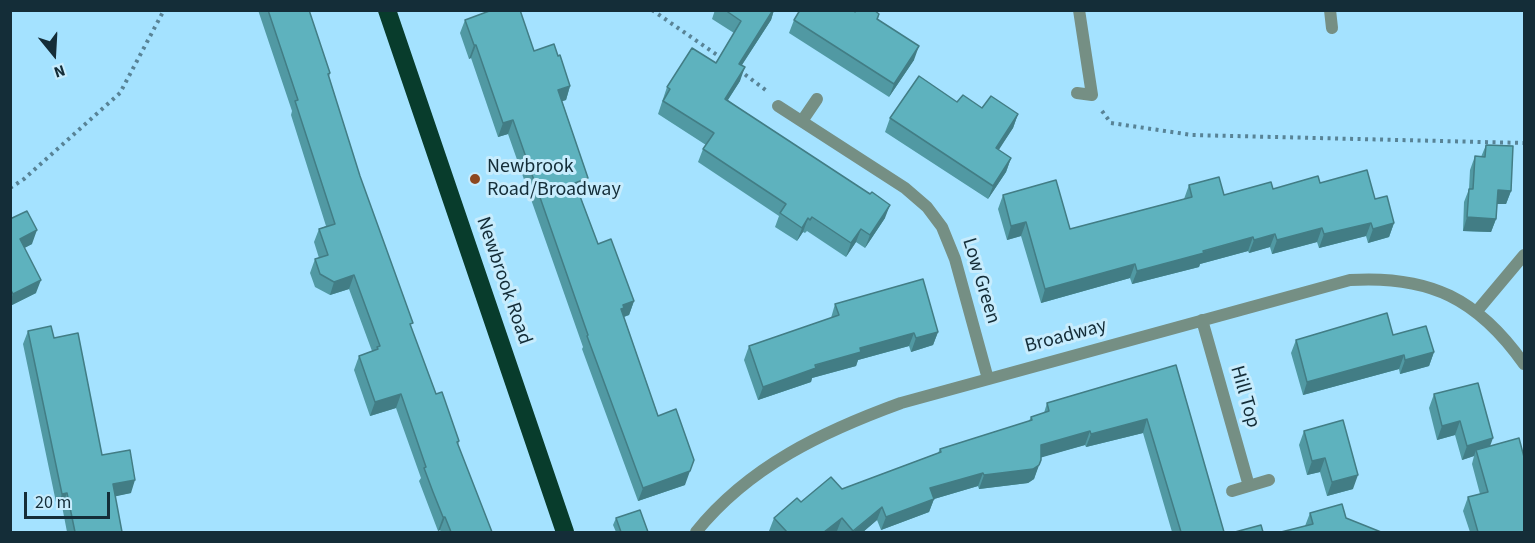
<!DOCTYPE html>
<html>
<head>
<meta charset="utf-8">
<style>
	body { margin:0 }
	#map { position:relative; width:1535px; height:543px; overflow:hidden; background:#a4e2ff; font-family:"Source Sans 3",sans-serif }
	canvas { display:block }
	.frame { position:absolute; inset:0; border:12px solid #142d38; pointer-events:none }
	.north { position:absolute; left:24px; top:24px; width:60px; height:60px; -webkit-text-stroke:4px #c7ecfd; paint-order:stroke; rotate:162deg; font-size:16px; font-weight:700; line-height:24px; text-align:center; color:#142d38 }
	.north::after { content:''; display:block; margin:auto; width:21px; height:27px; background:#142d38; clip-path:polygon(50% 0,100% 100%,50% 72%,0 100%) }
	.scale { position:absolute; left:24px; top:492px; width:86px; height:27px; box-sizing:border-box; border:3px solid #142d38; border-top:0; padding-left:8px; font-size:18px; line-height:21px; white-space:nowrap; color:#142d38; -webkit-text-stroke:4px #c7ecfd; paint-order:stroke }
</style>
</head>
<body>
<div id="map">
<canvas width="1535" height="543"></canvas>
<div class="frame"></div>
<div class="north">N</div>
<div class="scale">20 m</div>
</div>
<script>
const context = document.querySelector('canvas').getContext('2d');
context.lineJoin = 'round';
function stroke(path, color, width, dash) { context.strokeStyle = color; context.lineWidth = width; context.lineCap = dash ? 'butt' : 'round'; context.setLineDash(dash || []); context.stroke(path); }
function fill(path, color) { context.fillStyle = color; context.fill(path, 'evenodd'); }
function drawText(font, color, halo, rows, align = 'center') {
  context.font = font + ' "Source Sans 3",sans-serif'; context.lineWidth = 6; context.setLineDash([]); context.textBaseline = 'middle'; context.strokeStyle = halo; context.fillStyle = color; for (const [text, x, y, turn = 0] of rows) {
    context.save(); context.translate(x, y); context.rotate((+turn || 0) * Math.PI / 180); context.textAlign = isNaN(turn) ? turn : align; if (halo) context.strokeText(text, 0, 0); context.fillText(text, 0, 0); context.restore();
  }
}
stroke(new Path2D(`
	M652 10 723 59
	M739 70 767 91
	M1102 111 1111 123 1192 135 1524 143
	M10 188 24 179 120 93 164 10`), '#588396', 4, [3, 4.5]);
stroke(new Path2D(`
	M1330 10 1332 28
	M1077 93 1092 95 1079 10
	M778 106 905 188 927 207 942 227 955 259 988 379
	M802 121 817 99
	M1477 311 1524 255
	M1202 320 1249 486
	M1232 491 1269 480
	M696 532C749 466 824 431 901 403L1350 280C1430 275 1478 299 1524 364`), '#758f84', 12);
stroke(new Path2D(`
	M387 10 565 532`), '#083c2c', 18);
fill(new Path2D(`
	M258 10H309L330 73 329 77 360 176 411 327 436 394 459 441 458 445 492 532H441L440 530 438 531 419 481 421 478 396 408 370 416 354 370 359 356 372 351 349 289 330 295 315 287 310 273 315 259 319 258 314 242 319 229 326 226 291 115 292 111Z
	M715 10H774L771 20 742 65 740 81 728 100 885 218 865 248 856 242 846 257 807 231 805 233 803 232 797 241 775 227 779 216 698 162 703 149 706 145 658 114 667 87 716 63 734 33 712 19Z
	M855 12 879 14 878 19 914 60 889 97 789 33 794 20Z
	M465 20 534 51 558 56 570 86 566 100 562 101 588 178 583 191 579 193 598 244 634 301 629 315 624 317 658 416 685 485 638 501 582 349 583 347 508 134 498 137 471 58 469 59 460 33Z
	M957 102 982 108 1018 114 1013 128 998 150 1011 158 1006 172 988 199 885 132 890 118Z
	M1486 145 1511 191 1506 204H1497L1496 219 1491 232 1463 231 1464 202 1469 189 1470 170 1475 156 1481 157Z
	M1320 183 1375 199 1394 223 1389 237 1368 243 1366 236 1319 248 1317 242 1272 254 1270 247 1249 253 1248 251 1200 264 1199 267 1132 284 1130 278 1041 303 1021 236 1007 240 998 209 1003 195 1070 229 1184 199 1189 185 1224 195Z
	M10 219 32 244 24 248 36 293 10 306Z
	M835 304 938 332 933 345 911 352 909 346 858 360 856 366 812 378 811 382 758 400 744 360 749 346 831 318Z
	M28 331 54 338 102 455 131 493 115 496 122 532H67L62 506 57 507 23 344Z
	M1393 335 1434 352 1429 366 1400 374 1399 369 1303 395 1291 353 1296 340Z
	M1176 365 1224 532H1172L1143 433 1086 447 1085 445 1041 457 1034 479 1028 483 979 489 978 486 934 499 929 512 881 530 877 520 863 532H838L837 531 836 532H770L769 531 774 518 801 502 842 489 938 453 940 449 1029 421 1031 417 1044 413 1047 403Z
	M1434 394 1490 446 1524 532H1470L1463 511 1468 497 1480 494 1472 464 1474 456 1462 460 1455 435 1437 440 1429 408Z
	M1304 431 1353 489 1327 496 1320 472 1307 475 1299 445Z
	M1310 513 1346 518 1305 526Z
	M616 518 648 532H616L613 525Z`), '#5199a3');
fill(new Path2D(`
	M773 10H774L771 20 734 77 739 64Z
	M474 45H476L471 58 469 59Z
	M919 46 914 60 889 97 894 84Z
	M745 67 740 81 720 112 725 99Z
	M570 86 566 100 553 104 558 90Z
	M1018 114 1013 128 991 162 996 148Z
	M513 120 508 134 498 137 503 123Z
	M1011 158 1006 172 988 199 993 186Z
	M588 178 583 191 570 196 575 183Z
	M1498 190 1511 191 1506 204H1493Z
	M890 205 885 218 865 248 870 235Z
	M1467 217 1496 219 1491 232 1463 231Z
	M808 218 803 232 797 241 802 228Z
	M1026 222 1021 236 1007 240 1011 226Z
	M1371 223 1366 236 1319 248 1324 234Z
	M1394 223 1389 237 1368 243 1373 229Z
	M1322 228 1317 242 1272 254 1277 240Z
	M861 229 856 242 846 257 851 243Z
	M37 230 32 244 15 253 20 239Z
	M1275 234 1270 247 1249 253 1254 240Z
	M1253 237 1248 251 1200 264 1199 267 1132 284 1137 271Z
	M1135 264 1130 278 1041 303 1045 289Z
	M354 275 349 289 330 295 334 282Z
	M41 280 36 293 10 306V300L13 294Z
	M634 301 629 315 620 318 621 309 623 305Z
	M938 332 933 345 911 352 916 338Z
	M914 333 909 346 858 360 856 366 812 378 811 382 758 400 763 387 860 348Z
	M1434 352 1429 366 1400 374 1405 360Z
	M1404 355 1399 369 1303 395 1307 382Z
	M401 394 396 408 370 416 375 402Z
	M1147 419 1143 433 1086 447 1091 434Z
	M1460 421 1455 435 1437 440 1442 426Z
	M1090 431 1085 445 1036 459 1041 445Z
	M1493 438 1488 452 1476 450 1474 456 1462 460 1467 446Z
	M1325 458 1320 472 1307 475 1312 461Z
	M694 460 685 485 638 501 643 488Z
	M1041 460 1034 479 1028 483 979 489 984 475Z
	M983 473 978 486 934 499 929 512 881 530 886 517 930 488Z
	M1358 475 1353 489 1327 496 1332 482Z
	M135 480 131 493 108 498 113 484Z
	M67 493 62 506 57 507 62 494Z
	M882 507 877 520 863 532H853Z
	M443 517H445L440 530 438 531Z
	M842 518 837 531 836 532H824Z`), '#427d85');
const building = new Path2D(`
	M268 10H309L330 73 328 74 360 176 413 323 410 324 436 394 442 392 459 441 457 442 492 532H451L445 517H443L433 492 424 468 426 467 401 394 375 402 359 356 378 349 377 347 380 346 354 275 334 282 320 274 315 259 328 255 319 229 335 224 295 101 298 100Z
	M492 10H520L534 51 554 44 558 56 560 55 570 86 558 90 588 178 575 183 598 244 611 239 634 301 623 305 624 308 621 309 658 416 676 409 694 460 690 471 643 488 587 336 588 335 513 120 503 123 476 45H474L465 20Z
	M725 10H773L739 64 745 67 725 99 870 194 872 192 890 205 870 235 861 229 851 243 812 217 810 220 808 218 802 228 780 213 786 204 703 149 714 133 663 101 670 89 667 87 692 48 716 63 741 21Z
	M800 10H854L855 12 856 10H874L879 14 877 19 919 46 894 84 794 20Z
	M919 76 957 102 963 95 982 108 991 96 1018 114 996 148 1011 158 993 186 890 118Z
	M1486 145 1513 146 1511 191 1498 190 1496 219 1467 217 1469 189H1473L1475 156 1485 157Z
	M1367 170 1375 199 1387 196 1394 223 1373 229 1371 223 1324 234 1322 228 1277 240 1275 234 1254 240 1253 237 1203 251 1204 253 1137 271 1135 264 1045 289 1026 222 1011 226 1003 195 1056 180 1070 229 1192 197 1189 185 1219 177 1224 195 1271 182 1273 189 1318 176 1320 183Z
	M27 211 37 230 20 239 41 280 13 294 10 289V219Z
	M923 279 938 332 916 338 914 333 860 348 861 352 815 365 816 368 763 387 749 346 839 315 835 304Z
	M1387 313 1393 335 1426 326 1434 352 1405 360 1404 355 1307 382 1296 340Z
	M51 326 54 338 78 333 102 455 130 450 135 480 113 484 122 532H75L67 493 62 494 28 331Z
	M1176 365 1224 532H1181L1147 419 1091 434 1090 431 1041 445V460L1039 465 1033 469 984 475 983 473 930 488 934 499 886 517 882 507 853 531 842 518 824 532H787L774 518 797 498 801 502 831 477 842 489 941 452 940 449 1032 420 1031 417 1049 411 1047 403Z
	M1478 383 1493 438 1467 446 1460 421 1442 426 1434 394Z
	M1343 420 1358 475 1332 482 1325 458 1312 461 1304 431Z
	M1519 438 1524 457V532H1478L1468 497 1488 492 1476 450Z
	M1342 504 1346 518 1381 532H1281L1313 524 1310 513Z
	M640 510 648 532H621L616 518Z
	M1261 525 1263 532H1235Z`);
fill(building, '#5eb2be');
stroke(building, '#427d85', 1.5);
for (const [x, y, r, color] of [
	[475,179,6,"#8d471f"]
]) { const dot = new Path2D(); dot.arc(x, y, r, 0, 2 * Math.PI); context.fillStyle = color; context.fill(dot); stroke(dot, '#c7ecfd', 2); }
drawText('20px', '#142d38', '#c7ecfd', [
	["Newbrook",487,168],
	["Road/Broadway",487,191]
], 'left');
drawText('20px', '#142d38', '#c7ecfd', [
	["Newbrook Road",503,281,71],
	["Low Green",980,281,73],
	["Broadway",1066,337,-15],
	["Hill Top",1244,397,74]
]);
</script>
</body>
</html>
